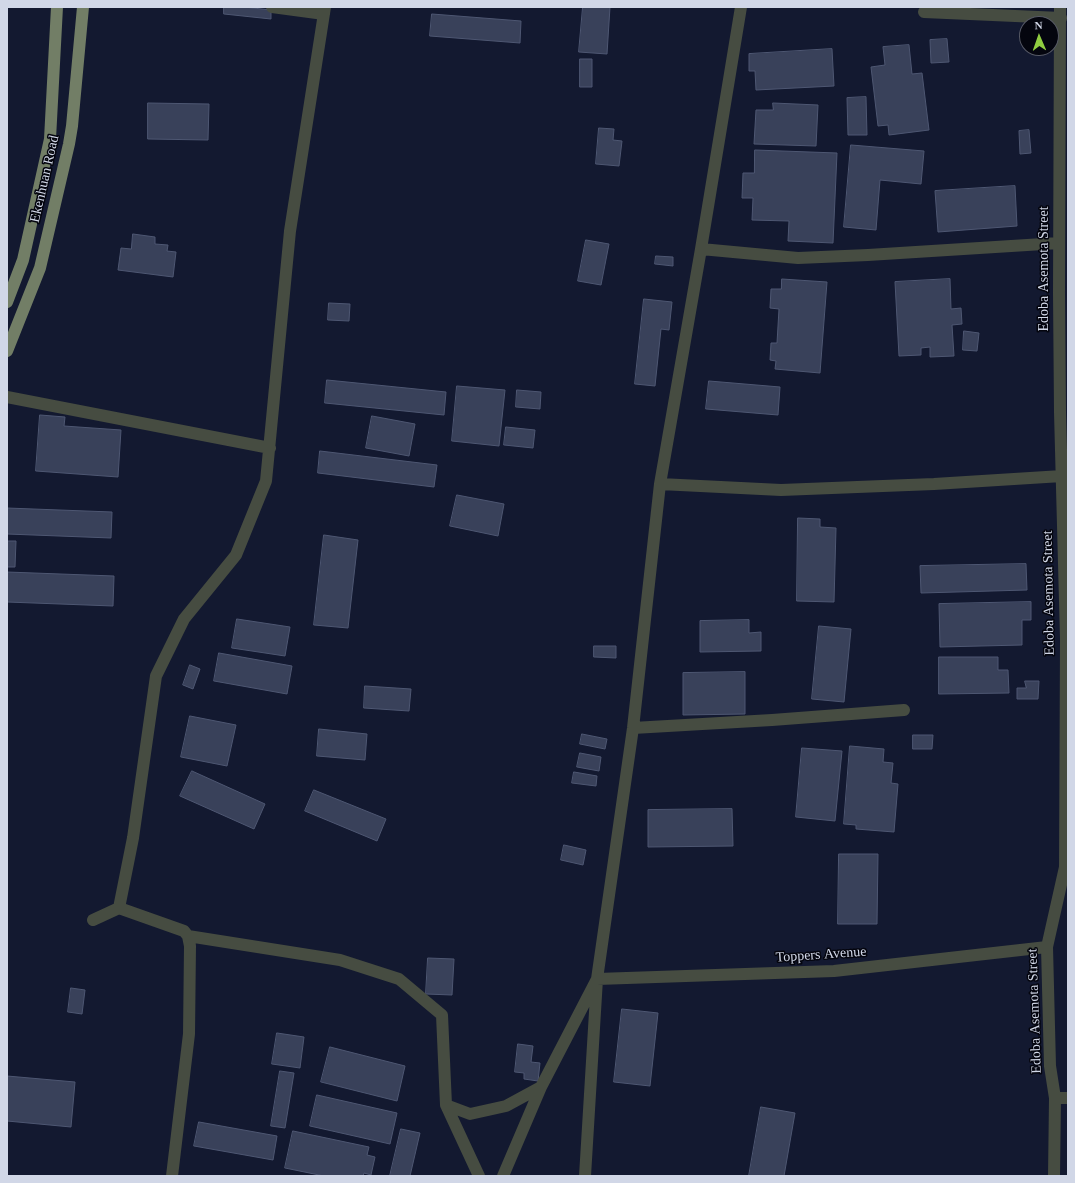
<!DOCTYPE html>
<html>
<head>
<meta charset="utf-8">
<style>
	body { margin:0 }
	#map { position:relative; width:1075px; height:1183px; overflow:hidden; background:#131930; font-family:Georgia,serif }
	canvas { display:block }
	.frame { position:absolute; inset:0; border:8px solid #d1d7e7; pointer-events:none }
	.north { position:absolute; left:1019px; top:16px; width:40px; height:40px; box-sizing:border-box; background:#04050e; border:1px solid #565965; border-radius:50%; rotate:358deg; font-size:11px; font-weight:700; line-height:16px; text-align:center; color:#d1d7e7 }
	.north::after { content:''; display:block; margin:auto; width:14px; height:18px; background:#90cd40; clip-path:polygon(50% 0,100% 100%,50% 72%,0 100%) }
</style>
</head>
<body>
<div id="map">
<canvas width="1075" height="1183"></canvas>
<div class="frame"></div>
<div class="north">N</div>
</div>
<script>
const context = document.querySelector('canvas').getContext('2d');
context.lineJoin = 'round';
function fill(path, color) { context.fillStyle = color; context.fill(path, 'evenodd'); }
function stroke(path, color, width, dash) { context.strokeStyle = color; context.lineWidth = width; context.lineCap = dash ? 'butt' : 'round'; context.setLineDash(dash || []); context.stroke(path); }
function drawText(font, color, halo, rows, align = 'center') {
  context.font = font + ' Georgia,serif'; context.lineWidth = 3; context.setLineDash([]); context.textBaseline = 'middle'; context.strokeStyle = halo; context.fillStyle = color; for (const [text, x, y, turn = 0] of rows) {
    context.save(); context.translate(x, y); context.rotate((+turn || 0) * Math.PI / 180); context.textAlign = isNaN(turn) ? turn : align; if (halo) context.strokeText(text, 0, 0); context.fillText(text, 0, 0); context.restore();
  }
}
const building = new Path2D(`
	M224 7H244L271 10V19L224 14Z
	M583 7H610L607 54 579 52Z
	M432 14 521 21 520 43 430 36Z
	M947 39 949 62 931 63 930 40Z
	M909 45 912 74 922 73 929 130 889 135 888 125 878 126 871 67 885 65 883 47Z
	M832 49 834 86 756 90 755 71H749V54Z
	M580 59H592V87H580Z
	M866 97 867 135H848L847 98Z
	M148 103 209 104 208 140 148 139Z
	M773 103 818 105 816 146 754 144 756 110H773Z
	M599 128 614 129 613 140 622 141 619 166 596 164Z
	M1029 130 1031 153 1020 154 1019 131Z
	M851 145 924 151 921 184 880 180 876 230 844 227Z
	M755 150 837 153 833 243 788 241 789 221 752 220 753 198H742L743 173H754Z
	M1015 186 1017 226 938 232 935 191Z
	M133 234 155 237V244L168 245 167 251 176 252 173 277 118 270 121 248 131 249Z
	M586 240 609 244 601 285 578 281Z
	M656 256 673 257V266L655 264Z
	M782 279 827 282 820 373 775 369 776 361 770 360 771 343H777L779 309 770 308 771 289H781Z
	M950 279 951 309 961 308 962 324 952 325 954 356 930 357V347L921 348V355L899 356 895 282Z
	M644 299 672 302 669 330 661 329 655 386 635 384Z
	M329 303 350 304 349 321 328 320Z
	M964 331 979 333 977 351 963 350Z
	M327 380 446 392 444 415 325 403Z
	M709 381 780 387 778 415 706 409Z
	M457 386 505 390 499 446 452 441Z
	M517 390 541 392 540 409 516 407Z
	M40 415 65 417 64 426 121 430 118 477 36 471Z
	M372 416 415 424 409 456 366 448Z
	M506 427 535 430 533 448 504 445Z
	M320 451 437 465 434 487 318 473Z
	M457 495 504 504 498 536 450 526Z
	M7 508 112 512 111 538 7 534Z
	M798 518 820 519V527L836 528 834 602 797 601Z
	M324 535 358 540 348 628 314 625Z
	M7 541H16L15 567H7Z
	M1026 564 1027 590 921 593 920 566Z
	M7 572 114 576 113 606 7 602Z
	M1031 602V620H1022V645L940 647 939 604Z
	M237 619 290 627 285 656 232 648Z
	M749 620V633L761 632V651L700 652V621Z
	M819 626 851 629 844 702 812 699Z
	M594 646H616V658L594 657Z
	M219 653 292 666 287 694 214 681Z
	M939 657H998V670H1008L1009 693 939 694Z
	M190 665 200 669 193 689 183 685Z
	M745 672V714L683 715V673Z
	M1025 681H1039L1038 699H1017V688H1026Z
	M365 686 411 689 409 711 364 708Z
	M190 716 236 725 227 766 181 757Z
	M319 729 367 734 365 760 317 756Z
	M582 734 607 739 605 749 580 744Z
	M913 735H933L932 749H913Z
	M850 746 884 749 883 762 893 763 891 783 898 784 894 832 856 829V825L844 824Z
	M802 748 842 751 835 821 796 817Z
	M580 753 601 757 599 771 577 767Z
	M192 771 265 804 254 829 180 796Z
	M574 772 597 776 596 786 572 783Z
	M314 790 386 819 377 841 305 811Z
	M732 809 733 846 648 847V810Z
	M564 845 586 850 583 865 561 860Z
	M839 854H878L877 924H838Z
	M428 958 454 959 452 995 426 994Z
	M71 988 85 990 82 1014 68 1012Z
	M622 1009 658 1013 650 1086 614 1082Z
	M277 1033 304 1037 300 1068 272 1064Z
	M518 1044 533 1046 531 1062 540 1063 538 1081 524 1079V1073L515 1072Z
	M330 1047 405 1066 397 1101 321 1082Z
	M280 1071 294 1073 285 1128 271 1126Z
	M7 1076 75 1082 71 1127 7 1121Z
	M317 1095 397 1113 390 1144 310 1126Z
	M761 1107 795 1113 784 1176H749Z
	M199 1122 277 1136 273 1160 194 1146Z
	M401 1129 420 1133 410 1176H390Z
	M293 1131 369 1147 367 1155 375 1157 371 1175 364 1173 363 1176H324L285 1168Z`);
fill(building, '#39415a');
stroke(building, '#4e5772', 1);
stroke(new Path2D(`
	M272 7 324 14
	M924 12 1061 18
	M701 249 798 258 868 255 1059 243
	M7 397 270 448
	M660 484 781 490 934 484 1062 476
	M633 728 772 720 904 710
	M119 908 184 931 188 936 190 946 189 1034 172 1176
	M93 920 119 908 133 838 156 676 184 619 236 555 266 481 290 231 325 7
	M188 936 340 960 399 979 442 1015 446 1105 479 1176
	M1055 1098H1068
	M446 1105 470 1114 506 1106 541 1087
	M503 1176 541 1087 597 979 834 971 1047 947
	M585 1176 597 979 633 728 660 484 701 249 741 7
	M1054 1176 1055 1098 1050 1066 1047 947 1065 867 1066 639 1060 412 1059 293 1060 7`), '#464c41', 12);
stroke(new Path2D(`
	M7 302 23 260 50 139 57 7
	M7 351 40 268 69 144 72 126 83 7`), '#727e66', 12);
drawText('14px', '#d1d7e7', '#04050e', [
	["Ekenhuan Road",45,179,-77],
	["Edoba Asemota Street",1044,269,-90],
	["Edoba Asemota Street",1049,593,-91],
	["Toppers Avenue",821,955,-4],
	["Edoba Asemota Street",1035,1011,-92]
]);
</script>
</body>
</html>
